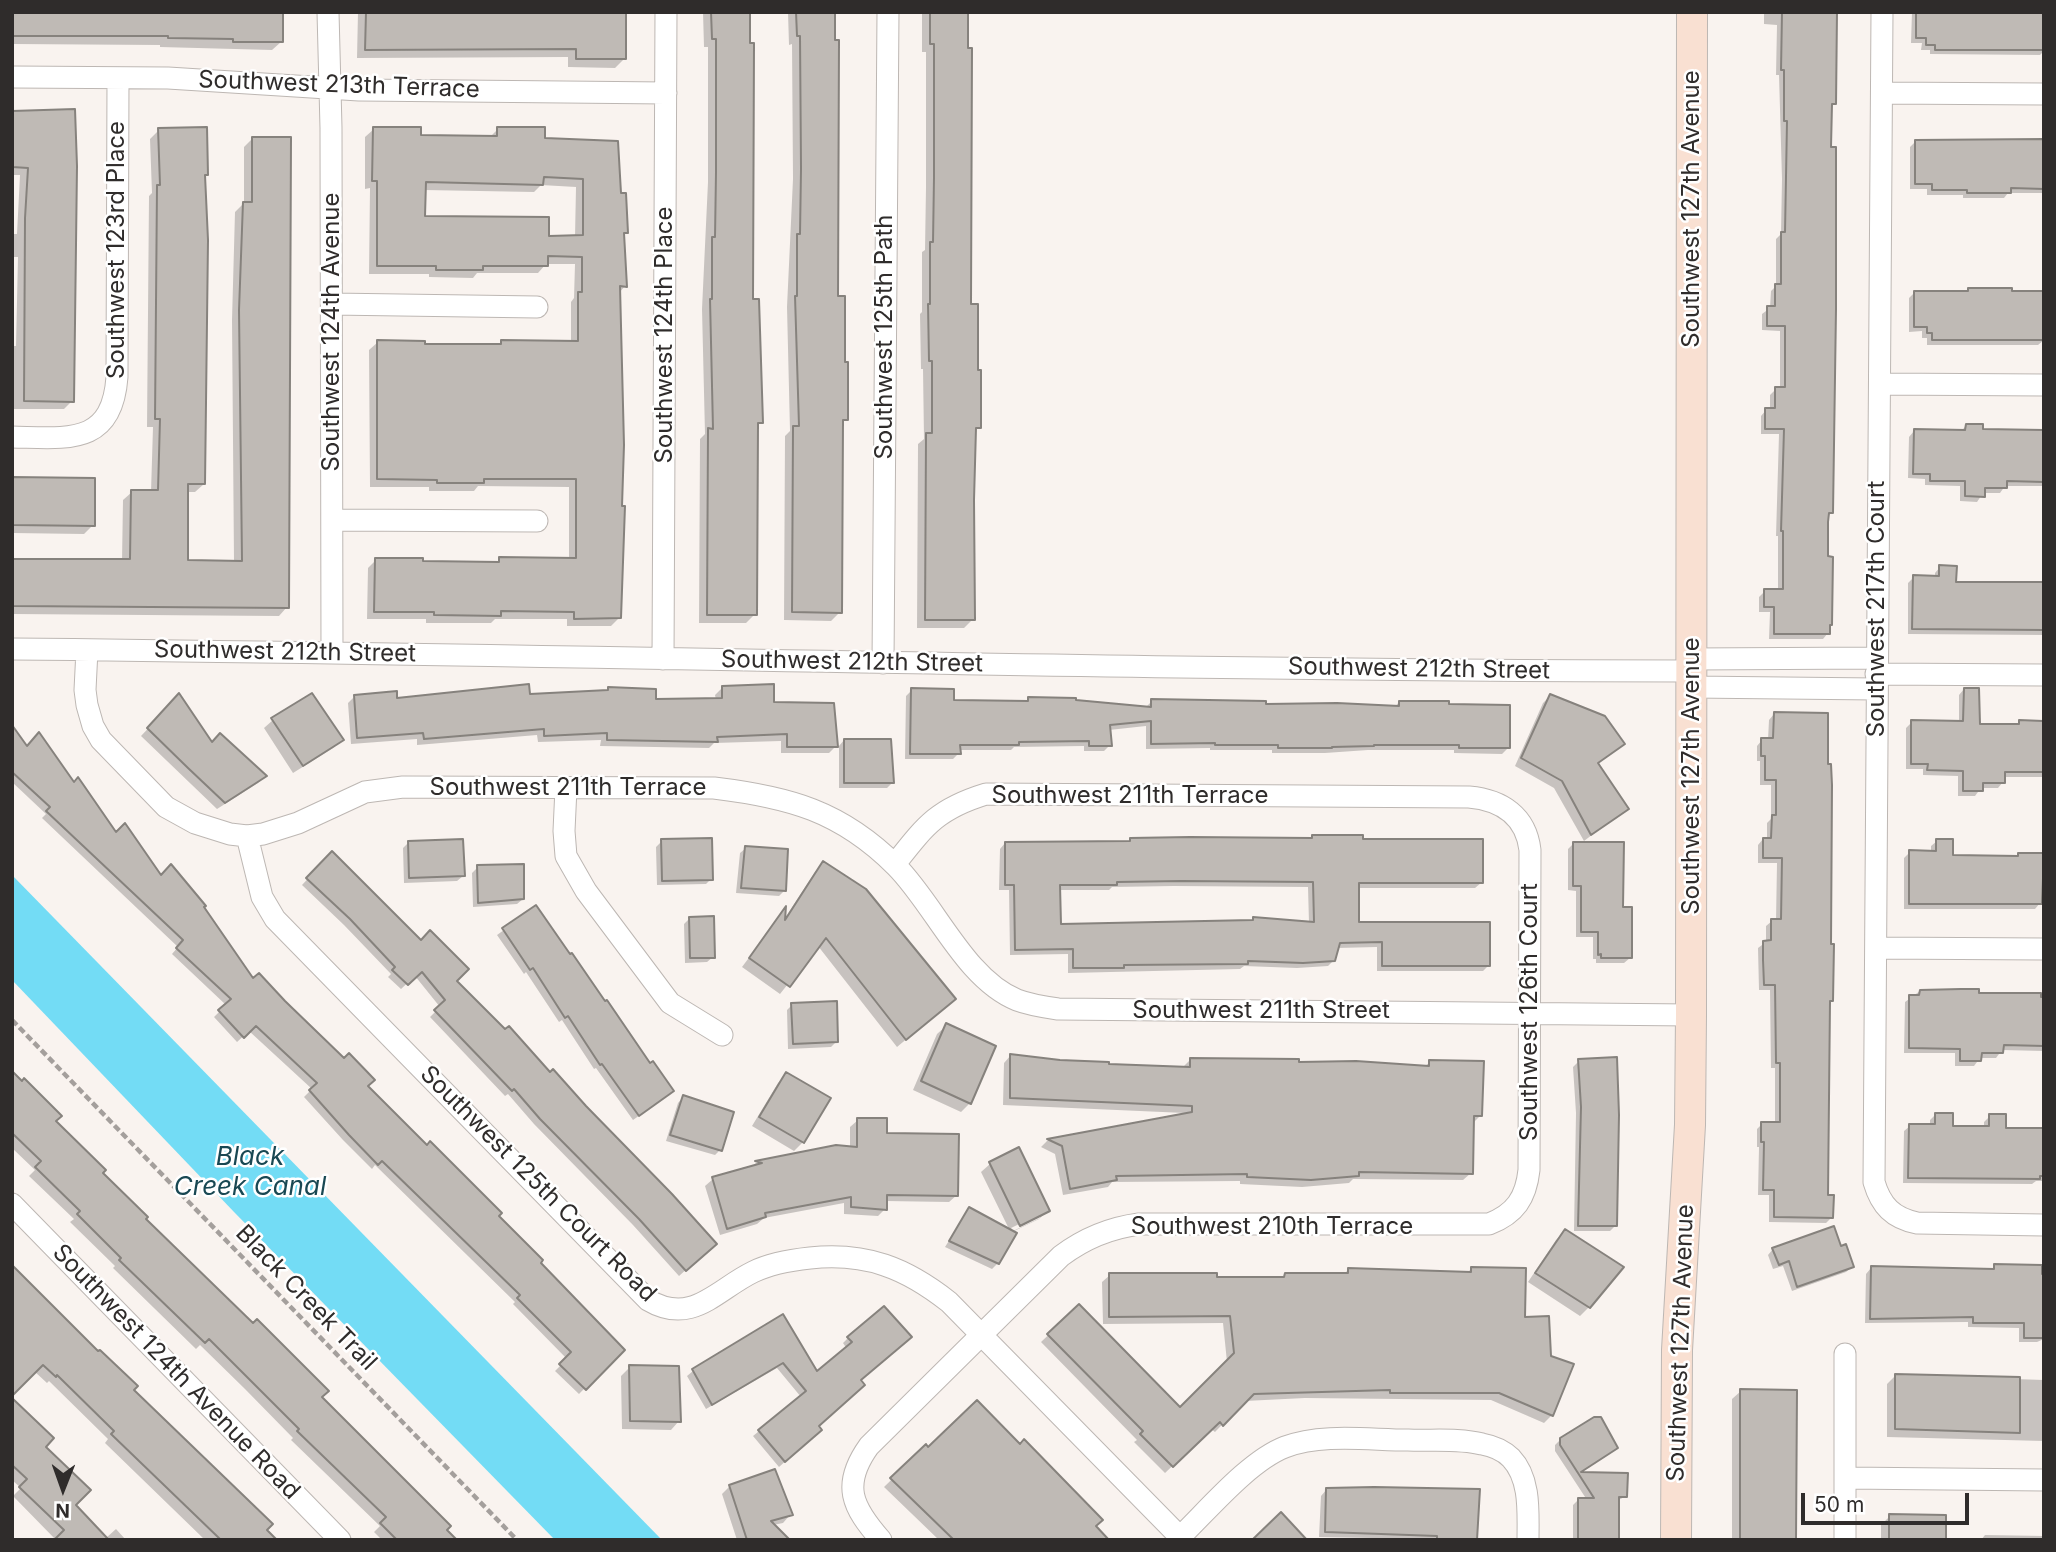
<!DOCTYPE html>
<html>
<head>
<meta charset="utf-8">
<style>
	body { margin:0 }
	#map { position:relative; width:2056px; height:1552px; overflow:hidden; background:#f9f3ef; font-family:Inter,sans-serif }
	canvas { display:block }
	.frame { position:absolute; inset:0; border:14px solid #2f2c2b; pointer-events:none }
	.north { position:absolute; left:28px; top:1454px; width:70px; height:70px; -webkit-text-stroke:5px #fff; paint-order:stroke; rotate:181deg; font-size:19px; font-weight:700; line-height:28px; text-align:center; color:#2f2c2b }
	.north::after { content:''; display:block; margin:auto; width:24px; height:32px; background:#2f2c2b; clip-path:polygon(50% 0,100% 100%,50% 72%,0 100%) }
	.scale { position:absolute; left:1801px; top:1493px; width:168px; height:32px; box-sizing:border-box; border:4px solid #2f2c2b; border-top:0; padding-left:9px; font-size:21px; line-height:24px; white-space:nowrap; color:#2f2c2b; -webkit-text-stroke:5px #fff; paint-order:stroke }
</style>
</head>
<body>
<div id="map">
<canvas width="2056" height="1552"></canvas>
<div class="frame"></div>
<div class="north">N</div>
<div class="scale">50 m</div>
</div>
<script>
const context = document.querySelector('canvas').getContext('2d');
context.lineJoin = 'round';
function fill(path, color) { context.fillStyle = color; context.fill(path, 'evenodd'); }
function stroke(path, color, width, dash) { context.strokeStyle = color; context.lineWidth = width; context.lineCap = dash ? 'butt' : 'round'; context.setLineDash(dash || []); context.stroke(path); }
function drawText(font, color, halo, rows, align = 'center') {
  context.font = font + ' Inter,sans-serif'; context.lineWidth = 5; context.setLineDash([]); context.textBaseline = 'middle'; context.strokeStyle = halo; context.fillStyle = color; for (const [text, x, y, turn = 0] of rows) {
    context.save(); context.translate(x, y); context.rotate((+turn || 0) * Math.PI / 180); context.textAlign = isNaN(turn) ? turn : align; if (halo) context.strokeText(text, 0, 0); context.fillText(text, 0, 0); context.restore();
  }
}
fill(new Path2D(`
	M12 875 662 1540H555L235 1213 12 980Z`), '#73dcf5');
fill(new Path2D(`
	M12 12 281 42 272 50 160 47V45L12 44Z
	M358 12H625L624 59 615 68 568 67V57L357 58Z
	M703 12H748L751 300 761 422 756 427 755 614 746 623H699L700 439 705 434 702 309 708 182V47H704Z
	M788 12H833L836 298 846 419 841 424 840 612 831 621 784 620 785 436 790 431 787 307 793 179 792 44 789 45Z
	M922 12H966L970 305 979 427 974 432 973 619 964 628H917L918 444 924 439 923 369H921L920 314 922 312V252L925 250 926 187V52H922Z
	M1764 12H1835L1834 103 1830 107 1832 512 1827 517 1828 633 1823 639H1769L1770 612H1759V597L1765 591H1778V536H1776L1779 434H1761V416L1766 410H1770V395L1776 389H1780V331L1762 330V314L1770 308 1771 291 1776 286V239L1781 234 1782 179 1779 75H1776L1777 25 1764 24Z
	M1912 12H2044V51L2040 55 1930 54V50H1921L1922 43H1911Z
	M12 113 75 166 72 401 64 409H12V346H16L18 257H12V234H17L20 175H12Z
	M374 129 419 136 490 137 498 129 543 140 619 195 626 232 622 236 625 286 619 293V618L611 626H567V619H495L491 623H426V619H367L368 568 376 560 421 563 495 564 500 559 569 560V487L478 486 474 491H429V487H370L369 350 378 342 423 346H498L502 342H571V302L574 298 575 264H546L538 273H477L473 278 429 277V274H369L370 188 365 189V137ZM541 185 576 187 575 237H547L423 218 424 190 534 192Z
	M159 130 204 176V484L195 492H187L186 562H234L232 320 235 212 244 203V147L252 139 287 607 279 616 12 614V560L122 561 123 500 132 492H151L153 427H147L149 196 152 193 150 139Z
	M1916 141 2044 142V193H2008L2004 198H1963V195H1927V189H1910V147Z
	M1969 290 2010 293 2044 340 2038 345H1927V338H1922V331L1909 332V298L1915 292 1965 293Z
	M1966 426 1981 430 2044 431V486H2005L2000 493H1983L1977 502 1960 501V486L1925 485V479L1908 478 1909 437 1914 431 1960 432Z
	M12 479 93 525 84 534 12 533Z
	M1940 567 1955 584H2044V635L1908 634V583L1914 577 1935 578V573Z
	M609 688 654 700H716L715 695 722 688 773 704 836 746 829 753H781V741L714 743 709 748 600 746 601 740 538 742 537 735 417 745V739L351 744 348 703 355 696 396 699 528 696 605 692Z
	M1964 689 1978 725H2016L2020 722H2044V777H2003V782L1998 788H1981L1975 796H1958V776L1923 775V769H1906V728L1912 722 1959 723V695Z
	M912 690 952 702 1025 703 1029 699 1145 708 1152 701 1265 706 1394 708 1399 702 1448 706 1508 748 1502 754 1454 753V750H1368L1325 753H1272V750H1210V748L1146 749V726L1109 730 1110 745 1104 751H1084V746L1014 747 1011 750H959V753L953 759H905L906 696Z
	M179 696 212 744 265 776 258 783 217 809 141 736Z
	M1550 696 1623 744 1597 764 1626 809 1584 841 1554 788 1515 766 1543 703Z
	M1774 714 1829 946 1832 1001 1828 1004 1827 1197 1832 1217 1826 1223 1769 1222V1195H1758L1759 1147H1757V1129L1762 1124H1775V1068H1771L1770 990H1759L1758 948 1766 942V926L1772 921H1776L1777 863H1758V845L1763 839H1767V823L1771 819V785H1760V761H1757V746L1762 740H1768L1769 720Z
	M273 720 342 740 333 748 293 773 264 728Z
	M12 728 26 748 73 785 116 835 160 877 202 907 253 981 366 1086 497 1216 622 1350 579 1394 555 1371 567 1359 513 1304 515 1302 375 1165 372 1169 343 1140 304 1097 312 1089 249 1031 237 1042 214 1017 226 1005 172 954 178 947 42 818 46 814 12 782Z
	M844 740 893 782 887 788H839V746Z
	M1313 836 1362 841 1481 883 1475 888H1357L1358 924 1488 966 1483 971H1377V947L1337 948 1334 960 1328 966 1297 968 1244 966 1240 969 1068 973V954L1010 955 1009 890H999L1000 849 1005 843 1310 840ZM1174 886 1308 887 1309 923 1254 919 1251 922 1059 926V890H1109L1112 887Z
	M662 841 711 879 706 884 657 885 656 847Z
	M1937 841 1951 857 2044 856V898H2041L2040 903 2035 909H1904V858L1910 852H1931V846Z
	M409 842 463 876 457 881 404 883 403 848Z
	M1573 844 1622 908 1630 958 1624 963H1596V959H1593V937H1576V891L1568 890V849Z
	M746 848 785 890 779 896 736 893 740 853Z
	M332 853 708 1250 679 1276 633 1225 534 1124 508 1094 505 1096 430 1017 440 1007 415 976 401 989 388 977 391 974 344 925 302 885Z
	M823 864 945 1007 897 1047 818 946 780 994 742 967 784 911 783 921 815 872Z
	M478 867 523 899 517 904 473 907 472 873Z
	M536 907 667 1096 633 1120 596 1068 594 1069 562 1020 559 1022 526 972 524 974 497 935Z
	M690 918 713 957 707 962 685 963 684 924Z
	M1920 991 2044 997V1051L2002 1050 1996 1058H1980L1974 1066H1955V1053H1904L1905 1002Z
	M792 1005 836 1042 831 1047 788 1049 787 1010Z
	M946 1026 970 1103 961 1112 913 1090 937 1034Z
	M1011 1055 1107 1066 1183 1067 1191 1059 1424 1067 1430 1062 1480 1116 1472 1124 1471 1173 1463 1180 1353 1179 1349 1183 1302 1187 1240 1184V1181L1112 1182 1108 1187 1063 1195 1055 1154 1041 1147 1047 1141 1185 1113 1003 1105 1004 1063Z
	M1579 1061 1615 1226 1610 1231H1574L1576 1113 1573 1067Z
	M12 1072 60 1116 54 1122 143 1219 319 1397 454 1540H382L374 1532 380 1526 291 1440 293 1438 245 1389 200 1345 196 1349 113 1268 115 1266 70 1222 74 1219 29 1176 35 1170 12 1148Z
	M787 1074 803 1142 794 1151 752 1126 778 1083Z
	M683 1097 720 1150 715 1155 666 1141 678 1103Z
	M1936 1114 1951 1127H1984V1122L1990 1116 2004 1129 2044 1130V1181H2036L2032 1184 1903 1183 1904 1131 1910 1126H1930V1120Z
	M858 1120 885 1135 957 1195 949 1202 885 1201V1209L878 1216 844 1214V1203L764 1218 757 1224 720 1235 705 1186 713 1179 750 1169 756 1163 836 1147 850 1148V1127Z
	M1018 1150 1048 1210 1039 1219 1012 1232 998 1263 992 1269 945 1247 969 1209 1010 1231 981 1172 990 1164ZM1040 1214V1218L1013 1231 1011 1228Z
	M1565 1231 1589 1307 1580 1316 1528 1282 1556 1240Z
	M1840 1248 1852 1267 1846 1272 1792 1291 1783 1266 1773 1269 1768 1255 1773 1249Z
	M1995 1266 2044 1271V1339L2037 1342H2019V1328L1968 1327V1322L1865 1323 1866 1274 1871 1268 1991 1270Z
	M12 1267 132 1390 274 1540H205L105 1443 108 1439 49 1381 47 1383 34 1371Z
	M1472 1268 1523 1319 1552 1415 1544 1423 1491 1400 1305 1398 1245 1401 1215 1432 1211 1429 1165 1473 1134 1442 1137 1440 1041 1342 1079 1306 1180 1410 1227 1362 1223 1323 1103 1324 1102 1282 1110 1275 1215 1279H1282L1285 1275H1343L1348 1270 1466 1274Z
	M782 1317 816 1374 847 1349 843 1343 848 1338 909 1337 859 1381 816 1426 815 1435 779 1467 753 1436 801 1397 777 1368 706 1409 687 1376 693 1371Z
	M630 1367 679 1421 671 1430 622 1429 621 1376Z
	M1896 1375 2044 1380V1441L1887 1437V1384Z
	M1741 1391 1795 1540H1732V1399Z
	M12 1401 43 1447 74 1505 106 1538 116 1529 126 1540H56L13 1496 21 1488 12 1480Z
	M1561 1439 1616 1448 1579 1473 1626 1496 1617 1501 1618 1540H1573V1505L1578 1500H1587L1555 1451V1445Z
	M926 1446 1094 1527 1019 1540H939L884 1487Z
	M730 1486 790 1515 783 1523 773 1525 788 1540H737L722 1494Z
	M1327 1489 1476 1540 1319 1537 1321 1496Z
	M1890 1516 1944 1540H1881V1525Z
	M1985 1535 2044 1536V1540H1981Z`), '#0003');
const building = new Path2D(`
	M12 12H283V42H233V39L168 38V36H12Z
	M366 12H626V59H576V49L365 50Z
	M711 12H750V43H754L753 299H759L763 423H758L757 615H707L708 428 713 429 710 299H712V237H715L716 172V39H712Z
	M796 12H835V40H839L838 296H845V362H848V420H843L842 613 792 612 793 426H799L795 296H797V234H800L801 169 800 36H797Z
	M930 12H968V48H972L971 304H978V370H981V428H976L974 500 975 620H925L926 433H932V361H929L928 304H930V242H933L934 177V44H930Z
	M1782 12H1837L1836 104H1832L1831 147H1836V309L1833 513H1829L1828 522V556L1833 557 1832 625H1830V634H1774V607H1764V589H1783V531H1781L1784 429H1765V408H1775V387H1785V326H1767V306H1775V284H1781V232H1785L1787 121H1784V70H1781Z
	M1916 12H2044V50H1935V45H1926V38H1916Z
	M75 109 77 166 74 402 24 401 25 218 28 168 12 167V111Z
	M207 127 208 175H205L208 240 205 484H188V560L242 561 239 310 243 202H252V137H291L289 608 12 606V559H130L131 490H158L160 419H155L157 185H160L158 128Z
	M373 127H421V135L497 136V127H545V138L618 141 621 193H626L628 233H624L627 287 620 286 624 445 622 506H625L621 618 574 619V612L501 611V616L434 615V612H374L375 558H423V561L499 562V557L576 558V479H484V483H437V480L377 479V340L425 341V344H501V340L578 341V292H582V257L548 256V266H483V270H436V266H377V181H372ZM544 177 583 179V235L549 236V217L425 216 426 182 543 185Z
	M2044 139V189L2011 188V193H1967V190H1932V184H1915V140Z
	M1968 288H2012V291H2044V340H1932V333H1927V327H1914V291H1968Z
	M1966 424H1983V429L2044 430V482L2007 481V488H1985V497L1965 496V481H1930V474H1913L1914 429 1965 430Z
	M12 477 95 478V526L12 525Z
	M1939 565 1957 566 1956 582H2044V630L1912 629 1913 575 1939 576Z
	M529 684 530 694 608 690V687L656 689V699L722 698V686L774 684V702L834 703 838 747H787V734L717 737 718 742 607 740V733L544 736V729L424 739 423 733 357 738 354 695 397 691V698Z
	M911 688 954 689V700L1028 701V697L1076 698V700L1151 707V699L1266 701V704L1337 703 1399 706V701H1449V704L1510 705V748H1459V745H1374V746L1332 747V748H1278V745H1215V743L1151 744V721L1110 725 1112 746H1089V741L1019 742V745H960L961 754H910Z
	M1964 688H1979L1980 724H2019V720L2043 721 2044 772H2005V783H1983V791H1963V771L1927 770 1928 764H1911V720L1963 721Z
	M179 693 212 742 220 733 267 776 225 803 188 768 147 728Z
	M312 693 344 740 303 766 271 718Z
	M1550 694 1605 716 1625 744 1598 763 1629 809 1591 835 1562 781 1521 758Z
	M1774 712 1828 713V764H1831L1832 785 1831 944H1834L1833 1001H1830L1828 1195H1834L1833 1218 1774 1217V1190H1763L1764 1142H1761V1122H1780V1063H1776L1775 985H1764L1763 960V941L1771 940V919H1781L1782 858H1763V838H1771L1772 815H1776V780H1765V756H1761V738H1773Z
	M12 725 27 746 39 732 74 782 78 777 116 832 125 823 161 875 171 864 206 906 204 907 253 978 259 973 285 1001 344 1058 349 1053 375 1080 368 1086 427 1145 430 1141 502 1213 499 1216 543 1260 541 1263 625 1350 586 1390 559 1364 571 1352 517 1298 520 1295 382 1161 378 1165 349 1135 309 1090 317 1083 256 1026 244 1038 218 1010 231 999 176 948 183 940 46 811 50 807 12 772Z
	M844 739H891L894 783H844Z
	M1312 835H1363V839H1483V883H1359V922H1490V966H1382V942L1340 943 1335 961 1303 963 1248 961V964L1124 965V968H1073V949L1015 950 1014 885H1005V842L1130 841V838L1190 837 1312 838ZM1181 881 1313 882 1314 922 1253 917V920L1061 924 1060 885H1117V882Z
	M712 838 713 880 662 881 661 839Z
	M463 839 465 876 409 878 408 841Z
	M1936 839H1953V855L2018 856V853H2044L2042 904H1909V850L1936 851Z
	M1573 842H1624L1623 907H1632V958H1601V954L1598 955V932H1581V886H1573Z
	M745 846 788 849 786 891 741 888Z
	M332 851 421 940 430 930 469 969 457 981 505 1029 509 1026 550 1072 553 1069 586 1106 672 1194 717 1244 686 1271 639 1219 540 1119 514 1089 512 1091 434 1010 445 1000 422 972 408 985 392 970 395 967 350 919 306 878Z
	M823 861 866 889 956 999 906 1040 826 938 790 987 749 958 786 906 785 920Z
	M524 864V899L478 903 477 865Z
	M536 905 570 954 572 953 605 1001 607 1000 650 1063 653 1061 674 1091 639 1116 602 1064 600 1065 568 1016 565 1018 533 968 530 970 502 928Z
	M714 916 715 958H690L689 917Z
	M1961 989H1979V993H2041V997H2044V1046L2004 1045 2003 1053H1982L1981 1061H1960V1049L1909 1048V995H1919L1920 990Z
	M837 1001 838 1042 793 1044 791 1003Z
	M946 1023 996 1046 971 1104 921 1081Z
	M1010 1054 1060 1060 1109 1062V1064L1190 1067V1058L1299 1059V1062L1356 1061 1429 1066V1060L1484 1061 1482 1116H1474L1473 1174 1359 1172V1176L1311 1180 1247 1177V1174L1116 1176 1117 1180 1070 1189 1062 1146 1047 1139 1192 1112V1106L1010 1098Z
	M1617 1057 1619 1115 1617 1226H1578L1581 1107 1578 1059Z
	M12 1071 22 1081 24 1078 62 1116 56 1121 106 1170 103 1173 148 1217 146 1219 253 1323 257 1319 329 1391 322 1397 451 1526 447 1530 457 1540H397L380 1523 386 1517 297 1431 299 1429 209 1339 205 1343 119 1260 121 1258 77 1214 80 1211 35 1167 41 1161 12 1133Z
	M786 1072 831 1098 804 1143 759 1117Z
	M683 1095 734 1112 722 1151 670 1135Z
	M1935 1113H1953V1126H1989V1114H2006V1128H2044V1176H2040V1179L1908 1178 1909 1124H1935Z
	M857 1118H887V1133L959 1134 958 1196 887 1195V1210L851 1207V1197L765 1213 766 1217 727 1229 712 1177 762 1163 755 1161 836 1145 857 1147Z
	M1019 1147 1050 1211 1020 1226 989 1162Z
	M969 1207 1017 1233 999 1264 949 1241Z
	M1834 1226 1841 1246 1846 1244 1854 1267 1797 1287 1789 1261 1779 1265 1772 1248Z
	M1565 1229 1624 1267 1590 1308 1535 1273Z
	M1994 1264 2042 1265V1274H2044V1338H2024V1323H1973V1317L1870 1319 1871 1266 1994 1269Z
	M12 1265 98 1351 100 1350 138 1386 134 1390 273 1524 267 1530 277 1540H221L111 1434 114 1431 57 1375 56 1377 43 1365 12 1396Z
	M1471 1267 1526 1268 1525 1317 1549 1316 1551 1356 1574 1364 1553 1416 1499 1393H1390V1390L1254 1394 1223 1426 1220 1422 1173 1467 1140 1434 1143 1431 1047 1334 1079 1304 1180 1407 1234 1353 1230 1316 1109 1317V1273H1217V1277H1284L1285 1273H1348V1268L1471 1272Z
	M884 1306 912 1337 861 1380 865 1385 819 1426 822 1430 785 1462 758 1430 806 1391 783 1363 712 1405 692 1369 783 1314 817 1371 852 1342 847 1337Z
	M629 1365 679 1366 681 1422 630 1421Z
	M1895 1374 2020 1377V1433L1895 1429Z
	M1740 1389 1797 1390 1796 1540H1740Z
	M12 1398 54 1438 46 1447 91 1490 76 1505 109 1540H54L64 1530 19 1487 27 1479 12 1465Z
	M977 1400 1020 1444 1024 1439 1103 1520 1096 1526 1109 1540H954L890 1478 926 1444 928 1447Z
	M1594 1417H1601L1618 1448 1581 1472 1628 1473 1627 1497H1619V1540H1578V1498H1594L1560 1445V1438Z
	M775 1469 793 1515 771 1521 790 1540H747L729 1485Z
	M1374 1487 1480 1489 1477 1540H1437V1536L1325 1532 1326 1488Z
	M1281 1512 1307 1540H1252Z
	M1889 1514 1946 1515V1540H1889Z`);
fill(building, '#bfbab5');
stroke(building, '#86827d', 2);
const street = new Path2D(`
	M328 12 331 128 332 653
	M1882 12 1874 1182C1881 1206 1893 1218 1917 1223L2044 1225
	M12 77 168 78 359 90 666 93
	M1882 93 2044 94
	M332 304 537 307
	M1880 384 2044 385
	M12 437C68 438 112 446 117 377L118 78
	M333 520 537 521
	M12 649C572 654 1132 671 1692 671
	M87 650 85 690 87 705 93 726 101 740 166 807 195 823 230 834 247 836 263 834 298 823 365 792 403 787 714 788C789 797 841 811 896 866 935 905 965 979 1017 1000 1030 1005 1044 1007 1058 1009L1691 1015
	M663 659 666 12
	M1692 659 1876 658
	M883 663 888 12
	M1876 674 2044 675
	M1692 687 1876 689
	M566 788 564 831 566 856 586 891 670 1003 722 1035
	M247 836 262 897 275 919 648 1300C692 1326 716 1290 753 1272 771 1263 791 1260 810 1258 866 1252 906 1268 949 1302L1183 1540
	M1876 948 2044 949
	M12 1204 340 1540
	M1846 1478 2044 1480
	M1180 1537C1209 1509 1249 1461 1285 1447 1322 1433 1369 1440 1408 1440 1432 1441 1459 1438 1482 1444 1493 1446 1503 1450 1511 1458 1531 1479 1528 1513 1528 1540
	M881 1540C852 1507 841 1485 869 1446L1061 1256C1085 1238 1109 1228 1139 1224H1489C1515 1214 1526 1198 1529 1170L1530 850C1526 816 1502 800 1469 797L986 794C937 809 925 826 895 864
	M1845 1540V1354`);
const secondary = new Path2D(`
	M1676 1540 1677 1350 1690 1125 1691 1015 1692 12`);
stroke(street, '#bdb7b3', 23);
stroke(secondary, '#bdb7b3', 32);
stroke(new Path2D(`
	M12 1020 517 1540`), '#a49f9c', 4.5, [7, 3.5]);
stroke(street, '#fff', 21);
stroke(secondary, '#f9e0d2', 30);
drawText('24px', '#2f2c2b', '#fff', [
	["Southwest 213th Terrace",339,85,2],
	["Southwest 127th Avenue",1692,209,-90],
	["Southwest 123rd Place",117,250,-90],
	["Southwest 124th Avenue",332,332,-90],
	["Southwest 124th Place",665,335,-90],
	["Southwest 125th Path",885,337,-90],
	["Southwest 217th Court",1877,609,-90],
	["Southwest 212th Street",285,652,1],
	["Southwest 212th Street",852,662,1],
	["Southwest 212th Street",1419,669,1],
	["Southwest 127th Avenue",1692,776,-90],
	["Southwest 211th Terrace",568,788],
	["Southwest 211th Terrace",1130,796],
	["Southwest 211th Street",1261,1011],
	["Southwest 126th Court",1530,1012,-90],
	["Southwest 125th Court Road",538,1184,45],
	["Southwest 210th Terrace",1272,1227],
	["Black Creek Trail",306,1298,46],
	["Southwest 127th Avenue",1681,1343,-88],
	["Southwest 124th Avenue Road",176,1372,46]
]);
drawText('italic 26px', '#194853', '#fff', [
	["Black",250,1157],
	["Creek Canal",250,1187]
]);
</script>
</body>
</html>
